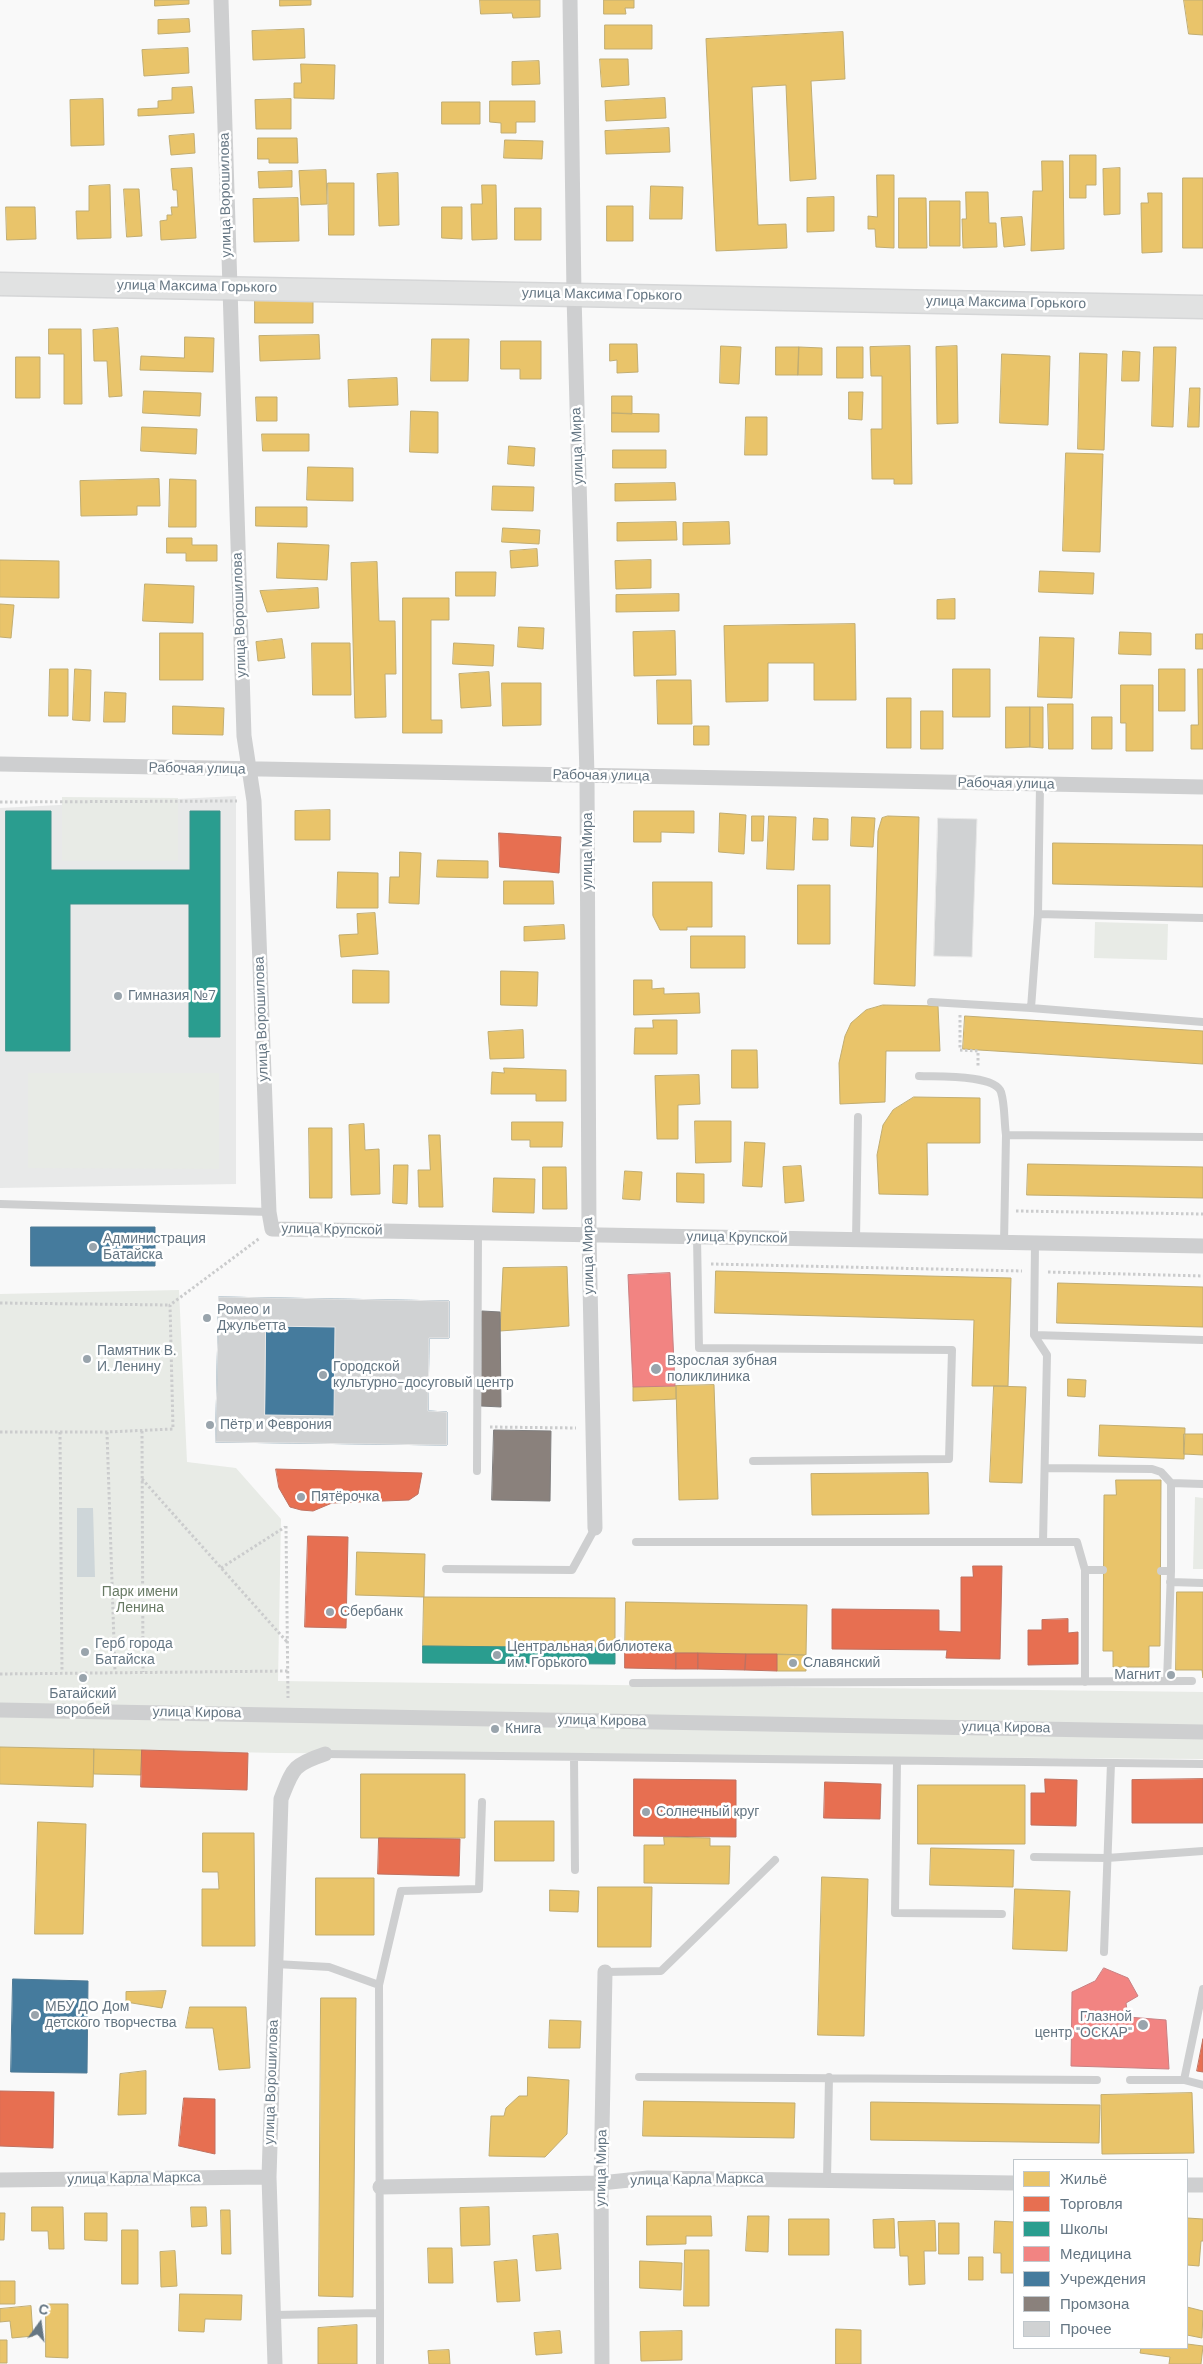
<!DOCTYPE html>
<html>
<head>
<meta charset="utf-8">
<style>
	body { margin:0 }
	#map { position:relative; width:1203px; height:2364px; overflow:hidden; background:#f9f9f9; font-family:"DM Sans",sans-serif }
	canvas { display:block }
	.legend { position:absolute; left:1013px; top:2159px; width:175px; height:190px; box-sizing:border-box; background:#fff; border:1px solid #c1c8cd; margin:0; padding:6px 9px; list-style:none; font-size:15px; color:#657683 }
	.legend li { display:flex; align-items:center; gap:10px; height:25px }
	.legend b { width:25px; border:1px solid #c1c8cd }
	.north { position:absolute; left:15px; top:2299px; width:50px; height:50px; -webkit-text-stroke:4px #fff; paint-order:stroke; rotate:14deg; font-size:14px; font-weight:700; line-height:20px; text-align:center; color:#657683 }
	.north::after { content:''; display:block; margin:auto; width:18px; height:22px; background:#657683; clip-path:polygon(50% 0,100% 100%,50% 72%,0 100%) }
</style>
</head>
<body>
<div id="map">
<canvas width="1203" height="2364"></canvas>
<ul class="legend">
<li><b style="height:14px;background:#e9c46a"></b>Жильё</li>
<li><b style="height:14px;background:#e76f51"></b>Торговля</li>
<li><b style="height:14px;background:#2a9d8f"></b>Школы</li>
<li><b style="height:14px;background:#f28482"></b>Медицина</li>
<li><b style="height:14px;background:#457b9d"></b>Учреждения</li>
<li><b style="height:14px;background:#8a817c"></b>Промзона</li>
<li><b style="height:14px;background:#d0d2d3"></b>Прочее</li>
</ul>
<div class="north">С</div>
</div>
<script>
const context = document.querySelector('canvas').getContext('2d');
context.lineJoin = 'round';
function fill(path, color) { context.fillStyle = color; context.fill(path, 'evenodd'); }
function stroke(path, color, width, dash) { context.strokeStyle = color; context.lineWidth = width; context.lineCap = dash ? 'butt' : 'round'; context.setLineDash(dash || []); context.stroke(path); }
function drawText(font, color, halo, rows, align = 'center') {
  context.font = font + ' "DM Sans",sans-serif'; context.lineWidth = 5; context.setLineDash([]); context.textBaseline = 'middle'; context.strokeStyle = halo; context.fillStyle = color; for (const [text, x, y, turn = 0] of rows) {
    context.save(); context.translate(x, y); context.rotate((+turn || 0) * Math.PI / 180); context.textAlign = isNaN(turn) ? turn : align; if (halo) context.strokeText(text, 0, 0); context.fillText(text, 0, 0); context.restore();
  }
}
fill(new Path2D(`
	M236 796V1184L0 1188V808Z`), '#e8e9e9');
fill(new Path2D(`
	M62 797 178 798V861H62Z
	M1095 922 1168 924 1167 960 1094 958Z
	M28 1073H219V1169L28 1168Z
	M179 1290 187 1462 236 1468 281 1519 278 1681 1203 1692V1759L277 1753 0 1747V1292V1294Z
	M1195 1497 1203 1498V1569H1193Z`), '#e8ebe6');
fill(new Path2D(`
	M77 1508H93L95 1577H77Z`), '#ced6d9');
const homes = new Path2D(`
	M155 0H189V4L155 6Z
	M280 0H311V5L280 6Z
	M480 0H540V17L513 18 512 13 481 14Z
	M604 0H634V8H625L626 14H604Z
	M1184 0H1203V35L1189 34Z
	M189 19 190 32 158 34V20Z
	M605 25H652V49H605Z
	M304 29 305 58 253 60 252 31Z
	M843 32 845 79 811 81 816 179 790 181 786 85 752 87 758 225 786 224 787 248 716 251 706 39Z
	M188 48 189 73 144 76 142 50Z
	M600 59H628L629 85 602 87Z
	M539 61 540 84 512 85V62Z
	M301 64 335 65 334 99 294 98V83H301Z
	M192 87 194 113 138 116V109L158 108V101L172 100V88Z
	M665 98 666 118 606 121 605 101Z
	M103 99 104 145 71 146 70 100Z
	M291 99V129H256L255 100Z
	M490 101H535V122H516V133H501V123L490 122Z
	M442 102H480V124H442Z
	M669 128 670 152 606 154 605 131Z
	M194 134 195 153 171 155 169 136Z
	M258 138H297L298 163H269V159H258Z
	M505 140 543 141 542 159 504 158Z
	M1070 155H1096V185H1086V198H1070Z
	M1042 161H1063L1064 249 1031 251 1033 191H1042Z
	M192 168 196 238 161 240 160 221 167 220V215H172L171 207H178L177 190H173L171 169Z
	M1120 168V214L1104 215 1103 169Z
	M326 170 327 204 301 205 299 171Z
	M292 171V187L259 188 258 172Z
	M398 173 399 225 379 226 377 174Z
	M877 175H894V248L876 247 875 229H868V216L877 217Z
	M1183 178H1203V248H1183Z
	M328 183H354V235H329Z
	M110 185 111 238 77 239 76 211H89V186Z
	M482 185H496L497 239 472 240 471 204H482Z
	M651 186 683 187 682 219H650Z
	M124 189H139L142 236 127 237Z
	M966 192H988L989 223H996L997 247 963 248 962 219H966Z
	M1148 193H1162V252L1142 253 1141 203H1148Z
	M834 197V231L807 232V198Z
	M298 198 299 241 254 242 253 199Z
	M899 198H926L927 248H899Z
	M930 201H960V246H930Z
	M607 206H633V241H607Z
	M6 207H35L36 239 7 240Z
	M442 207H462V239L442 238Z
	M515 208H541V240H515Z
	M1022 217 1025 245 1004 247 1001 218Z
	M255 300H313V323H255Z
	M118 328 122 396 109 397 107 361H94L93 330Z
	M49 329H81L82 404H64V354H49Z
	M319 335 320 359 260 361 259 336Z
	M185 337 214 338 213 372 140 370 141 356 184 358Z
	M432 339H469L468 381H431Z
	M501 341H541V379H520V369H501Z
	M610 344H637L638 372 617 373V360L610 361Z
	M721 346 741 347 739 384 720 383Z
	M910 346 912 484H894V479H872L871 429H882V376H871L870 347Z
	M957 346 958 423 937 424 936 347Z
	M776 347H799L798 375H776Z
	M799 347 822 348V375H798Z
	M837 347H863V378H837Z
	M1154 347H1176L1173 427 1152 426Z
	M1123 351 1140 352 1139 381H1122Z
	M1080 353 1107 354 1104 450 1078 449Z
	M1002 354 1050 356 1048 425 1000 423Z
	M16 357H40V398H16Z
	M397 378 398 405 349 407 348 380Z
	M1190 388H1200L1199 427H1188Z
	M144 391 201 393 200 416 143 413Z
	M849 392H863L862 420 849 419Z
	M612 396H632V414L612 413Z
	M256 397H277V421H257Z
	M411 411 438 412V453L410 452Z
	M612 413 659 414V432H612Z
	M746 417H767V455H745Z
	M142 427 197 429 196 454 141 451Z
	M262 434H309V451H263Z
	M509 446 535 448 534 466 508 464Z
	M613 450H666V468H613Z
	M1066 453 1103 454 1100 552 1063 551Z
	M308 467 353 468V501L307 500Z
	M159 479 160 506H137V515L81 516 80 481Z
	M170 479 196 480V527H169Z
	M675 483 676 500 615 501V484Z
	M493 486 534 487 533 511 492 510Z
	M256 507H307V527L256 526Z
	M676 522 677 540 617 541V523Z
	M729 522 730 544 683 545V523Z
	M503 528 540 530 539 544 502 542Z
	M167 538H192V545H217V561H186V553H167Z
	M278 543 329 545 327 580 277 578Z
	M537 549 538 566 511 568 510 551Z
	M0 560 59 561V598L0 597Z
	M651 560V588L616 589 615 561Z
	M377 562 379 621H395L396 674H385L386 717 355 718 351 563Z
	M1040 571 1094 573 1093 594 1039 592Z
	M456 572H496L495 596H456Z
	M145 584 194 586 193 623 143 621Z
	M318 588 319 608 267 612 260 591Z
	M679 594V611L616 612V595Z
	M403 598H449V620H431V720H442V733H403Z
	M955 599V619H937V600Z
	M0 604 14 605 11 638 0 637Z
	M855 624 856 700H814V663H768V701L726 702 724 626Z
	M519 627 544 628 543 649 518 647Z
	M675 631 676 675 634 676 633 632Z
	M1120 632 1151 633V655L1119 654Z
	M160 633H203V680H160Z
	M1196 634H1203V649H1196Z
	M1040 637 1074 638 1072 698 1038 697Z
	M282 639 285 658 258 661 256 642Z
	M312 643H350L351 695H313Z
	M454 643 494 645 493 666 453 664Z
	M50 669H68V716H49Z
	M75 669 91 670 90 721 73 720Z
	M953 669H990V717H953Z
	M1159 669H1185V711H1159Z
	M1198 669H1203V749H1191V725H1198Z
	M489 672 491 706 461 708 459 674Z
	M657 680H691L692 724H658Z
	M502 683H541V725L503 726Z
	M1121 685H1153V751H1126V723H1121Z
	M105 692 126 693 125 722H104Z
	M887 698H911V748H887Z
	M1048 704H1073V749H1049Z
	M173 706 224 708 223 735 173 734Z
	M1006 707H1030V747L1006 748Z
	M1030 707H1043V748L1030 747Z
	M921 711H943V749H921Z
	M1092 717H1112V749H1092Z
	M694 726H709V745H694Z
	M330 810V840H295V811Z
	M634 811H694V833L661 832V842H634Z
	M720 813 746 815 744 854 719 852Z
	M752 816H764L763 841H752Z
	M769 816 796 817 794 870 767 869Z
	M888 816 919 817 915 986 874 984 878 831 882 818Z
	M852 817 875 818 873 847 851 846Z
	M814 818 828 819V840H813Z
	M1053 843 1203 845V887L1053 884Z
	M400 852 421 853 419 904 389 903 390 877H399Z
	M438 860 488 861V878L437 877Z
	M338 872 378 873V908H337Z
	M504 881H553L554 904H504Z
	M653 882H712V927H687V930H660L653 916Z
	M798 885H830V944H798Z
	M375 913 378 954 341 957 339 935 358 934 357 914Z
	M564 925 565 939 524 941V927Z
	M691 936H745V968H691Z
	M353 970 389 971V1003H353Z
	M501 971 538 972 537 1006 501 1005Z
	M634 980H652V989L664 988V994L699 993 700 1013 634 1015Z
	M883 1005 938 1006 940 1051H886L885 1102 840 1104 839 1063 845 1036 851 1023 866 1010Z
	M965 1016 1203 1031V1064L963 1049Z
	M653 1020H677V1054H634L635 1028H653Z
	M523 1030 524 1058 490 1059 488 1032Z
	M732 1050H757L758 1088H732Z
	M504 1068 566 1070V1101H536V1094H491L492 1072 504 1073Z
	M699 1075 700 1104 678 1105V1139H657L655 1076Z
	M914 1097 980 1098V1143H927L928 1195 879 1194 877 1155 883 1125 893 1110Z
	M695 1121H731V1162L696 1163Z
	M512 1122H563L562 1147H530V1140H512Z
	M364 1124 365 1150 379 1149 380 1194 351 1195 349 1125Z
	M309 1128H332V1198H310Z
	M429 1135H440L443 1207H419L418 1170H430Z
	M745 1142 765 1143 762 1187 743 1186Z
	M1028 1164 1203 1167V1198L1027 1195Z
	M394 1165H408L407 1204 393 1203Z
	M801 1166 804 1201 785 1203 783 1167Z
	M543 1167H566L567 1209H543Z
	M625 1171 642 1172 640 1200 623 1199Z
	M677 1173 704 1174V1203L677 1202Z
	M494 1178 535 1179 534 1213 493 1212Z
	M567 1267 569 1326 500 1331 503 1268Z
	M716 1271 1011 1278 1008 1386H972L974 1320 715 1313Z
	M1058 1283 1203 1287V1327L1057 1323Z
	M1068 1379 1086 1380 1085 1397 1068 1396Z
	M714 1385 718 1499 679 1500 676 1386Z
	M676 1386V1399L633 1401V1387Z
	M994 1386 1026 1387 1022 1483 990 1482Z
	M1100 1425 1185 1428 1184 1459 1099 1456Z
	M1184 1434H1203V1455L1184 1454Z
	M928 1473 929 1514 812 1515 811 1474Z
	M1116 1480H1161L1160 1646H1149V1667H1113V1651H1103L1104 1495H1116Z
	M357 1552 425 1554 424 1597 356 1595Z
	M1177 1592H1203V1678L1202 1670H1176Z
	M424 1597 615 1598V1648L423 1646Z
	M626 1602 807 1605 806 1655 625 1652Z
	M777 1654 806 1655V1671H777Z
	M0 1747 94 1749 93 1787 0 1784Z
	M94 1749 142 1750 141 1775 94 1774Z
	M361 1774H465V1838H361Z
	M918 1785H1025V1844H918Z
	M495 1821H554V1861H495Z
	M38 1822 86 1824 83 1934H35Z
	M203 1833H254L255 1946H202V1889H219L218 1872H203Z
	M664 1837 710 1838V1846H730L729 1884 644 1883V1845H664Z
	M931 1848 1014 1850 1013 1887 930 1885Z
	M822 1877 868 1879 864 2036 818 2035Z
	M316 1878H374V1935H316Z
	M598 1887H652L651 1947H598Z
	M1015 1889 1070 1891 1067 1951 1013 1949Z
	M550 1890 579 1891 578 1912 550 1911Z
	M166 1991 162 2008 126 2002V1992Z
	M321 1998H356L353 2297 319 2296Z
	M190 2007H246L250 2068 219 2070 213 2028H186Z
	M550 2020 581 2021 580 2048H549Z
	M146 2071V2114L118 2115 120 2074Z
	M528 2077 569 2080 567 2134 545 2157 489 2156 491 2116H504L506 2108 519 2096H527Z
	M1192 2093 1194 2153 1102 2154 1101 2095Z
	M644 2101 795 2103 794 2138 643 2136Z
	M871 2102 1100 2105 1099 2143 871 2140Z
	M32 2207H63L64 2249H49L48 2231H32Z
	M191 2207H206L207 2226 192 2227Z
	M489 2207 490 2245 461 2246 460 2208Z
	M221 2210H230L231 2254H222Z
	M0 2213H5L4 2240H0Z
	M85 2213H107V2241L85 2240Z
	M647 2216H711L712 2236H686V2244L647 2245Z
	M748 2216H769L768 2252 746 2251Z
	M1187 2218 1203 2219V2241H1201L1199 2266 1187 2265Z
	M789 2219H829V2255H789Z
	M894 2219 895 2248H874L873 2220Z
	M935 2221 936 2251H924L925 2284 909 2285 908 2256H900L898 2222Z
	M995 2221 1014 2222V2273H1001V2253H994Z
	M939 2223H959V2254H939Z
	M122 2230H138V2284H122Z
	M558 2234 561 2269 536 2271 533 2236Z
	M428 2248H452L453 2283H429Z
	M685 2250H709V2306H684Z
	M175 2251 177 2286 161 2287 160 2252Z
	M969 2257H983V2280H969Z
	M517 2260 520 2301 497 2302 494 2262Z
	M640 2261 682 2263 681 2290 640 2288Z
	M0 2281H15V2304H0Z
	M180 2294 242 2295 241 2320 205 2319 204 2332 179 2331Z
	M46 2304H68V2358L46 2357Z
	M31 2306 33 2336 12 2338 10 2321 0 2322V2309Z
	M1187 2307 1203 2311 1202 2338 1187 2335Z
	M357 2325V2364H318V2328Z
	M836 2329 861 2330V2364H836Z
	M560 2331 562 2353 536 2355 534 2333Z
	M682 2331V2360L641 2361 640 2332Z
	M0 2340H7V2363H0Z
	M1187 2344 1203 2346 1201 2364H1169L1170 2357 1140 2353 1141 2348H1187Z
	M449 2350 450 2364H429L428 2351Z`);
fill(homes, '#e9c46a');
stroke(homes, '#c1ad72', 1);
const shops = new Path2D(`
	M499 833 561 837 559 873 500 867Z
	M276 1469 422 1473 418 1494 409 1500 332 1503 313 1511 301 1510 290 1507 279 1488Z
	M308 1536 348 1537 346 1628 305 1627Z
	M973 1566H1002L1000 1659 946 1658 947 1650 832 1649V1609L939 1610V1631L961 1632V1577H973Z
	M1068 1619V1633L1078 1632V1664L1028 1665V1630H1042V1620Z
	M625 1652 676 1653V1669L625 1668Z
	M676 1653H698V1669H676Z
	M698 1653 746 1654 745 1670 698 1669Z
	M746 1654H777V1671L745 1670Z
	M142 1750 248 1753 247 1790 141 1787Z
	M634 1779 736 1780V1837L634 1836Z
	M1045 1779 1077 1780 1076 1826 1031 1825V1793H1045Z
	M1203 1779V1823H1132V1780Z
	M825 1782 881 1784 880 1819 824 1818Z
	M379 1838 460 1839 459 1876 378 1874Z
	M1203 2039V2072L1197 2071Z
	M0 2091 54 2092 53 2148 0 2146Z
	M184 2098 215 2099V2154L179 2146Z`);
fill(shops, '#e76f51');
stroke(shops, '#c07160', 1);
const schools = new Path2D(`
	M6 811H51V870H190V811H220V1037H189V904H70V1051H6Z
	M423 1646 615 1648V1664L423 1663Z`);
fill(schools, '#2a9d8f');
stroke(schools, '#3c918b', 1);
const health = new Path2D(`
	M670 1273 675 1386 633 1387 628 1275Z
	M1104 1968 1128 1978 1138 1996 1126 2003 1128 2017 1166 2020 1169 2069 1071 2066 1072 1992 1095 1981Z`);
fill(health, '#f28482');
stroke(health, '#c88082', 1);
const public = new Path2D(`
	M31 1227H155V1266H31Z
	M219 1297 449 1301V1338H429L428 1411 447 1412V1445L216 1442Z
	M13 1979 88 1981 87 2073 11 2072Z`);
fill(public, '#457b9d');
stroke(public, '#4f7a95', 1);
const industry = new Path2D(`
	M482 1311 500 1312 501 1407 481 1406Z
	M494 1430 551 1431 550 1501 492 1500Z`);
fill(industry, '#8a817c');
stroke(industry, '#7f7e7e', 1);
const building = new Path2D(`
	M938 818 977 819 972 957 934 956Z
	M219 1297 449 1301V1338H429L428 1411 447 1412V1445L216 1442ZM266 1326 335 1327 334 1416 265 1415Z`);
fill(building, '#d0d2d3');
stroke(building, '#e8e8e8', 1);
const secondary = new Path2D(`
	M0 284 1203 307`);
stroke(secondary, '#d5d6d7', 25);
stroke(new Path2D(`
	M0 802 237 801
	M960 1015V1050L978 1051V1066
	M1016 1211 1203 1214
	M711 1264 1022 1271
	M1048 1272 1203 1276
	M0 1303 170 1305
	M490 1427 576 1428
	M142 1431 143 1672
	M0 1432H107L173 1429 170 1305 260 1238
	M60 1432 62 1672
	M107 1432 115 1672
	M142 1479 288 1643
	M286 1526 288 1698
	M221 1568 285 1527
	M0 1674 288 1671`), '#cbcccd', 3, [2.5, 2.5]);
stroke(new Path2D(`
	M1040 785 1038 914 1203 918
	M1038 914 1031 1008 1203 1022
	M931 1002 1031 1008
	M919 1076C936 1077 995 1074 1001 1092 1005 1105 1004 1121 1006 1135
	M0 1204 269 1212
	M697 1238 699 1348 952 1350 949 1459 753 1461
	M856 1240 858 1117
	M1004 1243 1006 1135 1203 1137
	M1035 1244 1034 1335 1047 1355 1043 1542H1077L1085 1570V1682
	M1034 1335 1203 1340
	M1045 1468 1152 1469 1161 1472 1171 1483
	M477 1471 478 1233
	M636 1542H1043
	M446 1569 572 1570 595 1528
	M1085 1570H1103
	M1161 1571H1171L1167 1681
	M1171 1571V1483L1203 1484
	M1170 1582 1203 1583
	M633 1683 1192 1681
	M325 1754 1203 1764
	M574 1757 575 1870
	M897 1761 895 1913 1002 1914
	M1034 1857 1107 1858 1203 1851
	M1104 1952 1111 1763
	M605 1972 661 1971 775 1860
	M379 1985 401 1891 479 1889 482 1802
	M639 2077 1097 2080
	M1130 2080H1184L1203 2085
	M1184 2080 1203 1989
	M827 2180 829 2077
	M273 2315 380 2313 379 1985 329 1967 276 1964
	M380 2364V2313`), '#cecfd0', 8);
stroke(new Path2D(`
	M221 0 244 736 254 801 269 1212 272 1229 1203 1246
	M570 0 574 295 587 776 589 1236 595 1528
	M0 764 1203 787
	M0 1710 1203 1732
	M0 2180 269 2177
	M1187 2185H1203
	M380 2187 601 2183 648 2178 1014 2183
	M275 2364 269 2177 281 1799C293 1769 292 1765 325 1754
	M602 2364 601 2183 605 1972`), '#cecfd0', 15);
stroke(secondary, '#e1e2e2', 22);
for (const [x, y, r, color] of [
	[118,996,5,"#99a4ac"],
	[93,1247,5,"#99a4ac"],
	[207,1318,5,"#99a4ac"],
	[87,1359,5,"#99a4ac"],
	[656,1369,6,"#99a4ac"],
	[323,1375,5,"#99a4ac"],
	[210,1425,5,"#99a4ac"],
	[301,1497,5,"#99a4ac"],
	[330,1612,5,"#99a4ac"],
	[85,1652,5,"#99a4ac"],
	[497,1655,5,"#99a4ac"],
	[793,1663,5,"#99a4ac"],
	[1171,1675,5,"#99a4ac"],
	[83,1678,5,"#99a4ac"],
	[495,1729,5,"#99a4ac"],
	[646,1812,5,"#99a4ac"],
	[35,2015,5,"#99a4ac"],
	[1143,2025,6,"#99a4ac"]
]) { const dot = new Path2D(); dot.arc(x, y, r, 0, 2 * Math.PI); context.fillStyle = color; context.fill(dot); stroke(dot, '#fff', 2); }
drawText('14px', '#657683', '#fff', [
	["улица Ворошилова",226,195,-91],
	["улица Максима Горького",197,287,1],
	["улица Максима Горького",602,295,1],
	["улица Максима Горького",1006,303,1],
	["улица Мира",578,446,-92],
	["улица Ворошилова",240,615,-92],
	["Рабочая улица",197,769,1],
	["Рабочая улица",601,776,1],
	["Рабочая улица",1006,784,1],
	["улица Мира",588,851,-90],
	["улица Ворошилова",262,1019,-92],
	["улица Крупской",332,1230,1],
	["улица Крупской",737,1238,1],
	["улица Мира",589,1256,-91],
	["улица Кирова",197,1713,1],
	["улица Кирова",602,1721,1],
	["улица Кирова",1006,1728,1],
	["улица Ворошилова",272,2082,-88],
	["улица Мира",602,2168,-89],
	["улица Карла Маркса",134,2179,-1],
	["улица Карла Маркса",697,2180,-1]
]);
drawText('14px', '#657683', '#fff', [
	["Гимназия №7",128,996],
	["Администрация",103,1239],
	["Батайска",103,1255],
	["Ромео и",217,1310],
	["Джульетта",217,1326],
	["Памятник В.",97,1351],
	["И. Ленину",97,1367],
	["Взрослая зубная",667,1361],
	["поликлиника",667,1377],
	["Городской",333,1367],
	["культурно-досуговый центр",333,1383],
	["Пётр и Феврония",220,1425],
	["Пятёрочка",311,1497],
	["Сбербанк",340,1612],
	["Герб города",95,1644],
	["Батайска",95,1660],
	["Центральная библиотека",507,1647],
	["им. Горького",507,1663],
	["Славянский",803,1663],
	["Магнит",1161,1675,"right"],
	["Батайский",83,1694,"center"],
	["воробей",83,1710,"center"],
	["Книга",505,1729],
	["Солнечный круг",656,1812],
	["МБУ ДО Дом",45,2007],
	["детского творчества",45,2023],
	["Глазной",1132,2017,"right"],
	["центр \"ОСКАР\"",1132,2033,"right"]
], 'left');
drawText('14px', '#687a64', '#fff', [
	["Парк имени",140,1592],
	["Ленина",140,1608]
]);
</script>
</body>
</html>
